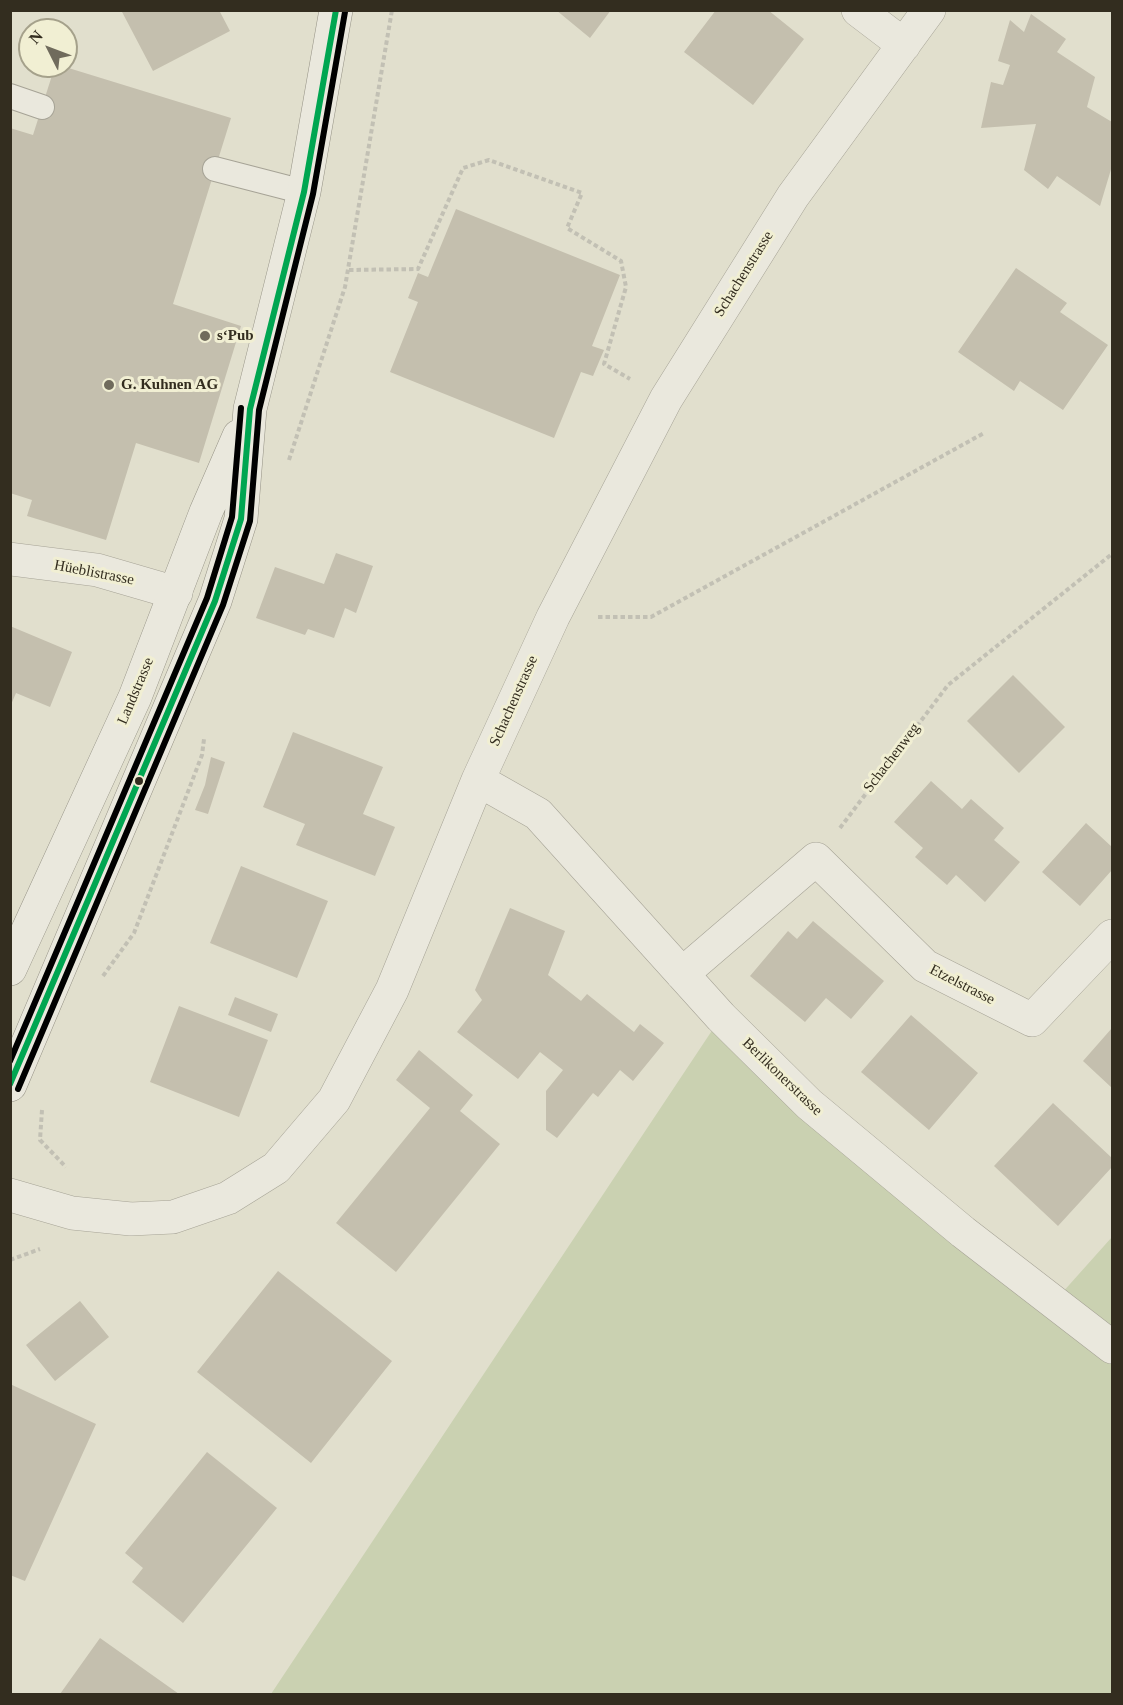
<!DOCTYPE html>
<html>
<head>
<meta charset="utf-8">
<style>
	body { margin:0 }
	#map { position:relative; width:1123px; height:1705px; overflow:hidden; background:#e1dfcd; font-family:Georgia,serif }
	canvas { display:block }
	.frame { position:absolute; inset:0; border:12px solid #332d1f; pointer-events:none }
	.north { position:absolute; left:18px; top:18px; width:60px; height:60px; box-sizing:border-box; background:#f1efd3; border:2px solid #a5a18b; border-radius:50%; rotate:312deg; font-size:16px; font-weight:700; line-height:24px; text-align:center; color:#332d1f }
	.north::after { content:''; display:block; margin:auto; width:21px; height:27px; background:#706b5c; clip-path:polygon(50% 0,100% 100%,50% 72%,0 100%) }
</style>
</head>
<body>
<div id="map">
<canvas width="1123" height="1705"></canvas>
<div class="frame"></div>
<div class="north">N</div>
</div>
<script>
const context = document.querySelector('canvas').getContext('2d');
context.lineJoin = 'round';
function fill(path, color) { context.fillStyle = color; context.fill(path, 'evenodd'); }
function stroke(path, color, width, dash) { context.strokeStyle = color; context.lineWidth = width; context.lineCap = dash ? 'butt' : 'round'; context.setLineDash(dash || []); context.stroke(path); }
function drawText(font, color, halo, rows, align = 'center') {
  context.font = font + ' Georgia,serif'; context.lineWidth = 6; context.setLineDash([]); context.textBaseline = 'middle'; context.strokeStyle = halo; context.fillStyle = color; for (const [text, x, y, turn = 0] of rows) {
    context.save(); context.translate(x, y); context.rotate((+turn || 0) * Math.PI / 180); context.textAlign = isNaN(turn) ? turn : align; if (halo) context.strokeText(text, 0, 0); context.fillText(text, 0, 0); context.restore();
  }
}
fill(new Path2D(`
	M721 1017 1053 1303 1112 1237V1694H271Z`), '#cad1b1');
fill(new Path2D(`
	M121 10H219L230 31 153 71Z
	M556 10H611L590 38Z
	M716 10H768L804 39 753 105 684 52Z
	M1031 14 1066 39 1057 52 1095 77 1087 107 1112 122V166L1100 206 1057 176 1048 189 1024 170 1036 124 981 128 991 82 1003 85 1010 65 998 61 1010 20 1024 32Z
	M55 66H62L231 118 173 304 241 326 199 463 136 443 106 540 27 516 32 500 10 493V128L33 135Z
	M456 209 620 275 592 346 604 350 593 376 581 372 554 438 390 372 418 302 408 298 418 273 428 277Z
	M1016 268 1067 303 1060 312 1108 345 1063 410 1020 381 1014 391 958 352Z
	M336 553 373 566 356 613 345 608 334 638 308 629 305 635 256 618 275 567 324 584Z
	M10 626 72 652 50 707 16 693 10 707Z
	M1013 675 1065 727 1019 773 967 721Z
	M293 732 383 767 363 814 395 827 375 876 296 845 305 824 263 807Z
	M211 757 225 762 208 814 195 810 205 785Z
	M931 781 962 809 971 799 1004 828 994 840 1020 862 985 902 956 875 947 885 915 857 923 848 894 822Z
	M1086 823 1112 847V870L1080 906 1042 872Z
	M241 866 328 901 297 978 210 943Z
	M510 908 565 931 548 975 581 1001 587 994 634 1032 640 1024 664 1043 633 1081 620 1070 598 1097 593 1093 557 1138 546 1130V1091L563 1070 540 1052 518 1079 457 1032 482 1000 475 990Z
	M813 921 884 981 851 1019 826 998 805 1022 750 976 788 931 797 939Z
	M235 997 278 1014 271 1032 228 1015Z
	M179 1006 268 1040 239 1117 150 1082Z
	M911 1015 978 1073 929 1130 861 1072Z
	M1112 1028V1088L1083 1061Z
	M419 1050 473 1095 460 1111 500 1144 396 1272 336 1223 430 1108 396 1080Z
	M1053 1103 1112 1158V1167L1058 1226 994 1166Z
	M278 1271 392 1361 311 1463 197 1372Z
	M80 1301 109 1337 55 1381 26 1345Z
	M10 1384 96 1424 25 1581 10 1575Z
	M207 1452 277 1508 183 1623 132 1582 143 1568 125 1553Z
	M100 1638 179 1694H60Z`), '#c4bfae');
const lane = new Path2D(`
	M10 96 42 107
	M215 169 304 192`);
const street = new Path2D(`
	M858 10 904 45
	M10 559 97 570 176 593
	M478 780 538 814 721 1017 809 1104 963 1232 1112 1347
	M682 974 816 859 925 966 1032 1020 1112 936
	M10 1195 72 1213 131 1219 173 1217 228 1198 276 1168 334 1100 392 990 478 780 553 617 666 399 793 196 929 10`);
const secondary = new Path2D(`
	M10 969 135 697 206 512 239 436
	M10 1085 215 601 241 519 250 409 304 192 336 10`);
stroke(lane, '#a6a396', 26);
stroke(street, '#a6a396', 34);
stroke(secondary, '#969386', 34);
stroke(new Path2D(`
	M349 270 418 269 463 168 489 160 582 193 567 228 621 261 626 287 604 364 630 379
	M289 460 345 287 392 10
	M598 617H651L984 433
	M840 828 948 685 1112 554
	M103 976 134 933 202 755 204 739
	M42 1110 40 1140 66 1167
	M10 1260 40 1249`), '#c2c0b4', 4, [4.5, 3]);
stroke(lane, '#eae8dd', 24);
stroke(street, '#eae8dd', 33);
stroke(secondary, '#eae8dd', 33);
stroke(new Path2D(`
	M10 1084 215 601 241 519 250 409 304 192 336 10`), '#00a651', 6);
stroke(new Path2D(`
	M18 1089 223 605 250 521 259 410 313 194 345 12`), '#000', 6);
stroke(new Path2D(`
	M10 1061 207 598 232 517 241 408`), '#000', 6);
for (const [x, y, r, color] of [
	[205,336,6,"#706b5c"],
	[109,385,6,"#706b5c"],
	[139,781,5,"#332d1f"]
]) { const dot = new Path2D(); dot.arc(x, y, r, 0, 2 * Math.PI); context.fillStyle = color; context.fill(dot); stroke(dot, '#f1efd3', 2); }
drawText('15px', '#332d1f', '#f1efd3', [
	["Schachenstrasse",744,274,-58],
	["Hüeblistrasse",94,573,11],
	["Landstrasse",136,691,-67],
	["Schachenstrasse",514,701,-66],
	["Schachenweg",892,758,-53],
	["Etzelstrasse",962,985,27],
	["Berlikonerstrasse",782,1077,44]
]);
drawText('bold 15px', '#332d1f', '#f1efd3', [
	["s‘Pub",217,336],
	["G. Kuhnen AG",121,385]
], 'left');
</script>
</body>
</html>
